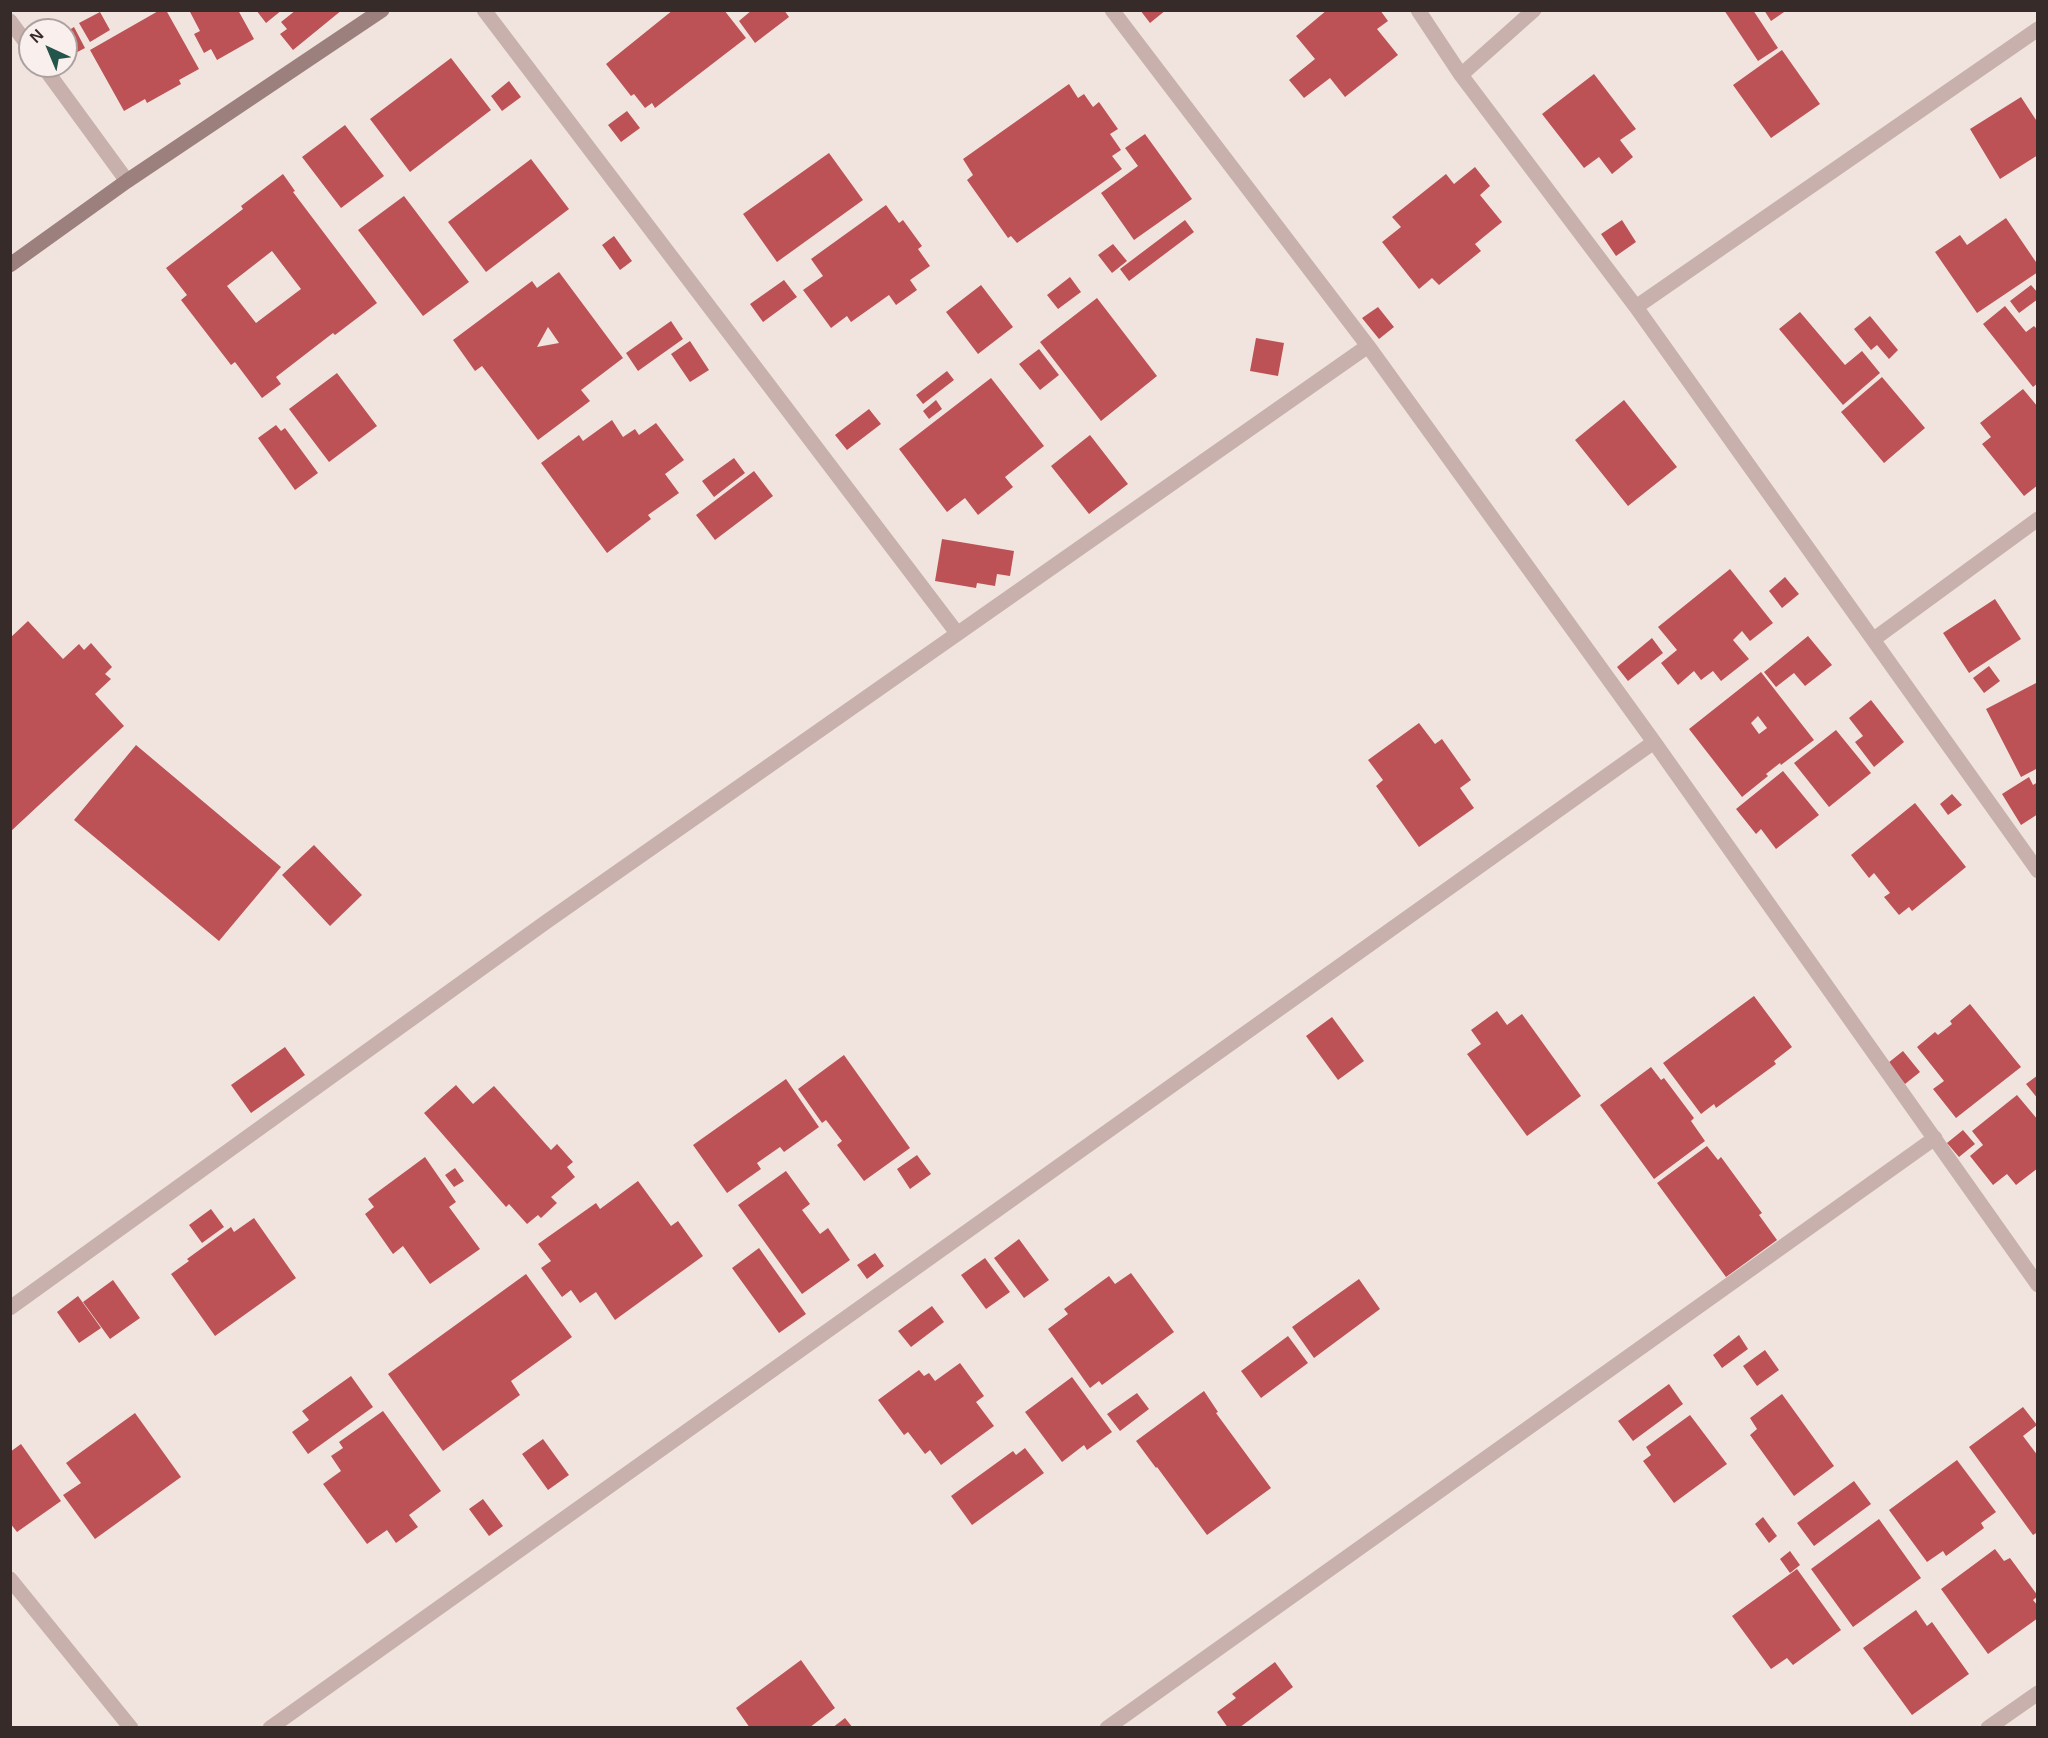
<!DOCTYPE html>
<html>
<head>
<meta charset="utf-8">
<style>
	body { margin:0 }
	#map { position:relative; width:2048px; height:1738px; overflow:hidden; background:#f1e4df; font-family:Helvetica,sans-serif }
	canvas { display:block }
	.frame { position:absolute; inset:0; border:12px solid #372b2a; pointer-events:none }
	.north { position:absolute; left:18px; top:18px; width:60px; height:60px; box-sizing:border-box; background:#f9efec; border:2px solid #aba19e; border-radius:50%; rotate:316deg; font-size:16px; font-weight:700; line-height:24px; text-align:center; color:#372b2a }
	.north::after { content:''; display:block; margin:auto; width:21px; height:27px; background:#23554b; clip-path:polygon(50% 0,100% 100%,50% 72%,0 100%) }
</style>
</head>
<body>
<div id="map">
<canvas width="2048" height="1738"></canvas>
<div class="frame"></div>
<div class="north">N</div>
</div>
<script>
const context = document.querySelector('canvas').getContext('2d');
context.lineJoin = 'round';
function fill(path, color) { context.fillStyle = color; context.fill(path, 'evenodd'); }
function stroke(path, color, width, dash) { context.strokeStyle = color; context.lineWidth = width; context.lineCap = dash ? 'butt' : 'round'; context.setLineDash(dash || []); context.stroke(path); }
fill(new Path2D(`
	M160 10H166L199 69 179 80 181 84 147 103 145 99 124 111 90 50Z
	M189 10H238L254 39 217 60 211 49 204 53 194 34 200 31Z
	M256 10H282L266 23Z
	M296 10H342L293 50 280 34 287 29 281 22Z
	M673 10H724L746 38 655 108 652 103 645 108 634 94 631 96 606 64Z
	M752 10H784L789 17 755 43 739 21Z
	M1140 10H1166L1150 23Z
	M1327 10H1380L1388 21 1377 29 1398 55 1345 97 1330 78 1304 98 1289 80 1315 59 1296 36Z
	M1724 10H1753L1778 48 1758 61Z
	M1764 10H1787L1771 21Z
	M100 12 110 30 90 42 79 23Z
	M74 27 85 48 66 58V32Z
	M1782 50 1820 104 1771 138 1733 85Z
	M451 58 491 110 410 172 370 119Z
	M1594 74 1636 129 1620 140 1633 157 1612 174 1599 157 1584 168 1542 114Z
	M509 81 521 97 502 111 491 96Z
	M1069 84 1078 98 1084 94 1093 107 1099 102 1118 129 1110 134 1121 150 1112 156 1122 169 1017 243 1011 236 1008 238 967 180 973 175 963 159Z
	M2021 97 2038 123V155L2000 179 1970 129Z
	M627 111 640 128 621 142 608 125Z
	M345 125 384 176 341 208 302 157Z
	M1145 134 1192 199 1134 240 1101 193 1138 166 1125 148Z
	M829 153 863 200 777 262 743 214Z
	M531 159 569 209 486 272 448 222Z
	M1475 167 1490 186 1480 195 1502 222 1475 244 1481 251 1439 285 1432 278 1419 289 1382 242 1401 227 1392 217 1446 174 1454 184Z
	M283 174 295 191 293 192 377 303 335 335 333 333 276 377 281 384 262 398 235 362 231 365 181 300 187 295 166 268 243 209 241 206ZM272 251 301 289 256 323 227 286Z
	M404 196 469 282 423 316 358 230Z
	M886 205 899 223 903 220 922 246 918 249 930 266 910 280 917 290 896 305 889 295 851 322 847 316 831 328 803 290 823 276 811 259Z
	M2006 218 2038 265V272L1977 313 1935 252 1960 235 1967 245Z
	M1185 220 1194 232 1129 281 1120 269Z
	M1622 220 1636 242 1616 256 1601 234Z
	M614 236 632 261 620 270 602 245Z
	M1113 244 1127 261 1112 273 1098 255Z
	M559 272 623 358 581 390 590 401 538 440 482 366 475 371 453 340 532 281 537 288ZM548 327 559 343 537 347Z
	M1070 277 1081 292 1058 309 1047 295Z
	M784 280 797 297 763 322 750 304Z
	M981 285 1013 327 978 354 946 312Z
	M2031 285 2038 293V299L2019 313 2010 301Z
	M1097 298 1157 376 1101 421 1040 342Z
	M2005 306 2026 332 2034 326 2038 330V383L2033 387 1983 324Z
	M1378 307 1394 327 1379 339 1362 318Z
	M1800 312 1845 365 1862 351 1880 373 1843 405 1779 329Z
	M1870 316 1898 350 1889 359 1877 345 1871 350 1854 329Z
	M671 321 683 339 638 371 626 353Z
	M1256 338 1284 343 1278 376 1250 371Z
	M690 341 709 370 690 382 671 354Z
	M1039 349 1059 375 1040 390 1019 364Z
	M947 371 954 380 923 404 916 395Z
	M337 373 377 426 329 462 289 409Z
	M1882 377 1925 428 1884 463 1841 412Z
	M991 378 1044 446 1005 477 1013 487 978 515 965 498 947 512 899 449Z
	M2023 389 2038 407V485L2024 496 1982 444 1991 437 1980 423Z
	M936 400 942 409 929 419 923 411Z
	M1624 400 1677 467 1628 506 1575 440Z
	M869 409 881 424 847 450 835 435Z
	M612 420 623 437 635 429 639 435 656 423 684 460 665 474 679 493 648 515 651 519 607 553 541 463 579 435 583 441Z
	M276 425 281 431 285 428 318 473 295 490 258 438Z
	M1090 435 1128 484 1089 514 1051 466Z
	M734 458 745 473 714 497 702 481Z
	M754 471 773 496 715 540 696 515Z
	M942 539 1014 551 1010 576 997 574 995 586 977 583 976 588 935 581Z
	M1730 569 1773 623 1750 641 1742 631 1733 640 1749 659 1721 681 1713 671 1701 680 1694 671 1678 685 1661 663 1677 650 1658 627Z
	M1785 577 1799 594 1782 608 1769 591Z
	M1995 599 2021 639 1969 673 1943 633Z
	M28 621 63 659 79 644 84 650 91 643 112 667 105 674 111 679 95 694 124 726 10 832V638Z
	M1808 636 1832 665 1805 686 1794 673 1776 687 1764 672Z
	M1652 638 1663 653 1628 681 1617 667Z
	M1989 666 2000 681 1984 693 1973 678Z
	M1761 672 1814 740 1781 765 1780 763 1766 774 1768 776 1742 797 1689 729ZM1758 716 1767 728 1759 734 1751 723Z
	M2038 682V768L2021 777 1986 709Z
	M1871 700 1904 742 1874 767 1855 742 1863 736 1849 718Z
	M1419 723 1435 744 1442 739 1471 780 1460 788 1474 808 1419 847 1376 786 1383 780 1368 760Z
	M1836 730 1871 773 1829 807 1794 763Z
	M136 745 281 867 219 941 74 820Z
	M1783 771 1819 815 1776 849 1761 829 1756 834 1736 809Z
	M2029 777 2033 785 2038 782V814L2021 825 2002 794Z
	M1952 794 1962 805 1948 815 1940 804Z
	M1915 803 1966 867 1912 911 1909 907 1899 915 1884 897 1890 893 1874 873 1869 878 1851 855Z
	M314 845 362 895 330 926 282 875Z
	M1754 996 1792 1047 1774 1061 1776 1064 1716 1108 1714 1104 1701 1114 1663 1063Z
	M1970 1004 2021 1067 1956 1118 1933 1089 1944 1081 1917 1047 1935 1032 1938 1035 1952 1024 1950 1021Z
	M1497 1011 1507 1025 1522 1014 1581 1096 1527 1136 1467 1054 1481 1044 1471 1030Z
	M1332 1017 1364 1061 1338 1080 1306 1036Z
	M285 1047 305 1075 251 1113 231 1085Z
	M1903 1051 1920 1072 1905 1084 1888 1063Z
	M844 1055 910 1148 864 1181 837 1145 842 1141 826 1120 822 1123 798 1089Z
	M1651 1067 1661 1080 1664 1078 1694 1118 1691 1121 1705 1141 1654 1179 1600 1105Z
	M2038 1075V1099L2026 1084Z
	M786 1079 819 1127 784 1152 780 1147 757 1163 761 1169 727 1193 693 1145Z
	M456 1085 473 1104 494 1086 551 1150 557 1144 573 1162 567 1167 575 1177 551 1197 557 1203 541 1218 538 1215 527 1224 509 1204 506 1207 424 1113Z
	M2017 1095 2038 1120V1168L2016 1185 2007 1174 1993 1185 1970 1156 1983 1145 1972 1131Z
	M1963 1130 1975 1144 1959 1157 1947 1143Z
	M1707 1146 1718 1160 1721 1157 1762 1213 1759 1215 1777 1240 1726 1277 1657 1183Z
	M917 1155 931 1174 910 1189 897 1169Z
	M425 1157 456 1202 449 1207 480 1249 430 1284 403 1246 393 1254 365 1214 374 1207 368 1199Z
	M455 1168 464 1181 454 1187 445 1175Z
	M786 1171 810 1204 802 1210 820 1234 828 1228 850 1260 802 1294 738 1205Z
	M638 1181 671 1226 678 1221 703 1256 615 1320 596 1292 580 1303 571 1290 562 1297 541 1268 551 1261 538 1244 596 1203 600 1209Z
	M211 1209 224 1227 202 1243 189 1225Z
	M254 1218 296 1278 215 1336 171 1274 189 1261 187 1259 231 1227 234 1232Z
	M1019 1239 1049 1280 1024 1298 994 1258Z
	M759 1248 806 1314 779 1333 732 1268Z
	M875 1253 884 1266 867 1279 857 1265Z
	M985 1258 1010 1292 986 1309 961 1275Z
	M1131 1273 1174 1332 1102 1385 1099 1381 1090 1388 1048 1329 1068 1314 1064 1309 1109 1276 1115 1284Z
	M526 1274 572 1337 511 1381 520 1395 443 1451 388 1374Z
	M1359 1279 1380 1309 1314 1358 1292 1327Z
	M113 1280 140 1318 110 1339 83 1302Z
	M78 1296 101 1328 79 1343 57 1312Z
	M932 1306 944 1322 911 1347 898 1331Z
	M1739 1335 1748 1349 1722 1368 1713 1355Z
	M1288 1336 1308 1363 1261 1398 1241 1371Z
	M1765 1350 1779 1370 1757 1386 1743 1366Z
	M960 1363 984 1396 976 1402 994 1426 941 1465 930 1450 925 1454 908 1432 904 1435 878 1400 919 1370 924 1376 929 1373 935 1381Z
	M351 1376 373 1407 308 1454 292 1432 309 1420 302 1411Z
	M1072 1377 1112 1432 1087 1450 1084 1445 1062 1462 1025 1412Z
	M1669 1384 1683 1404 1633 1441 1618 1421Z
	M1204 1391 1218 1412 1216 1413 1271 1488 1207 1535 1157 1467 1156 1468 1136 1441Z
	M1137 1393 1149 1409 1120 1431 1107 1414Z
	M1782 1394 1834 1466 1794 1496 1750 1435 1757 1429 1750 1418Z
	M2023 1407 2037 1425 2023 1436 2038 1456V1532L2033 1535 1969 1447Z
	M383 1411 441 1491 409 1515 418 1527 396 1543 387 1530 367 1544 323 1484 341 1471 331 1456 343 1448 339 1442Z
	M135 1413 181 1477 95 1539 63 1495 81 1483 66 1463Z
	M1690 1415 1727 1464 1674 1503 1643 1461 1651 1455 1646 1447Z
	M543 1439 569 1475 548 1490 522 1454Z
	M21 1444 61 1501 17 1532 10 1523V1452Z
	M1025 1448 1044 1473 972 1525 951 1496 1013 1451 1016 1455Z
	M1957 1460 1996 1512 1981 1523 1984 1528 1946 1556 1943 1551 1927 1562 1889 1510Z
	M1854 1481 1871 1504 1814 1546 1797 1523Z
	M483 1499 503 1526 489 1536 469 1509Z
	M1763 1517 1777 1536 1769 1543 1755 1524Z
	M1879 1519 1921 1578 1853 1627 1811 1569Z
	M1995 1549 2004 1561 2010 1558 2038 1596 2033 1600 2038 1606V1618L1988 1654 1941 1589Z
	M1790 1551 1800 1565 1790 1573 1780 1559Z
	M1797 1569 1841 1630 1793 1665 1787 1658 1771 1669 1732 1616Z
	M1916 1610 1927 1626 1932 1622 1969 1674 1912 1715 1863 1648Z
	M801 1660 835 1708 809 1728H750L736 1708Z
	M1275 1662 1293 1687 1239 1728H1228L1217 1712 1236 1698 1232 1694Z
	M845 1718 853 1728H832Z`), '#bc5255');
stroke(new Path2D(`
	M484 10 957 633
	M1112 10 1368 346 1654 742 2038 1285
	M1418 10 1461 75 1636 307 2038 871
	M10 21 30 48
	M43 66 127 181
	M1461 75 1534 10
	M1636 307 2038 29
	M1874 639 2038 519
	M10 1308 546 922 1368 346
	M10 1579 131 1728
	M270 1728 1654 742
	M1107 1728 1935 1138
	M1988 1728 2038 1693`), '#c8b1ac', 15);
stroke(new Path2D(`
	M10 265 127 181 382 10`), '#9c807d', 15);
</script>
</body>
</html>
